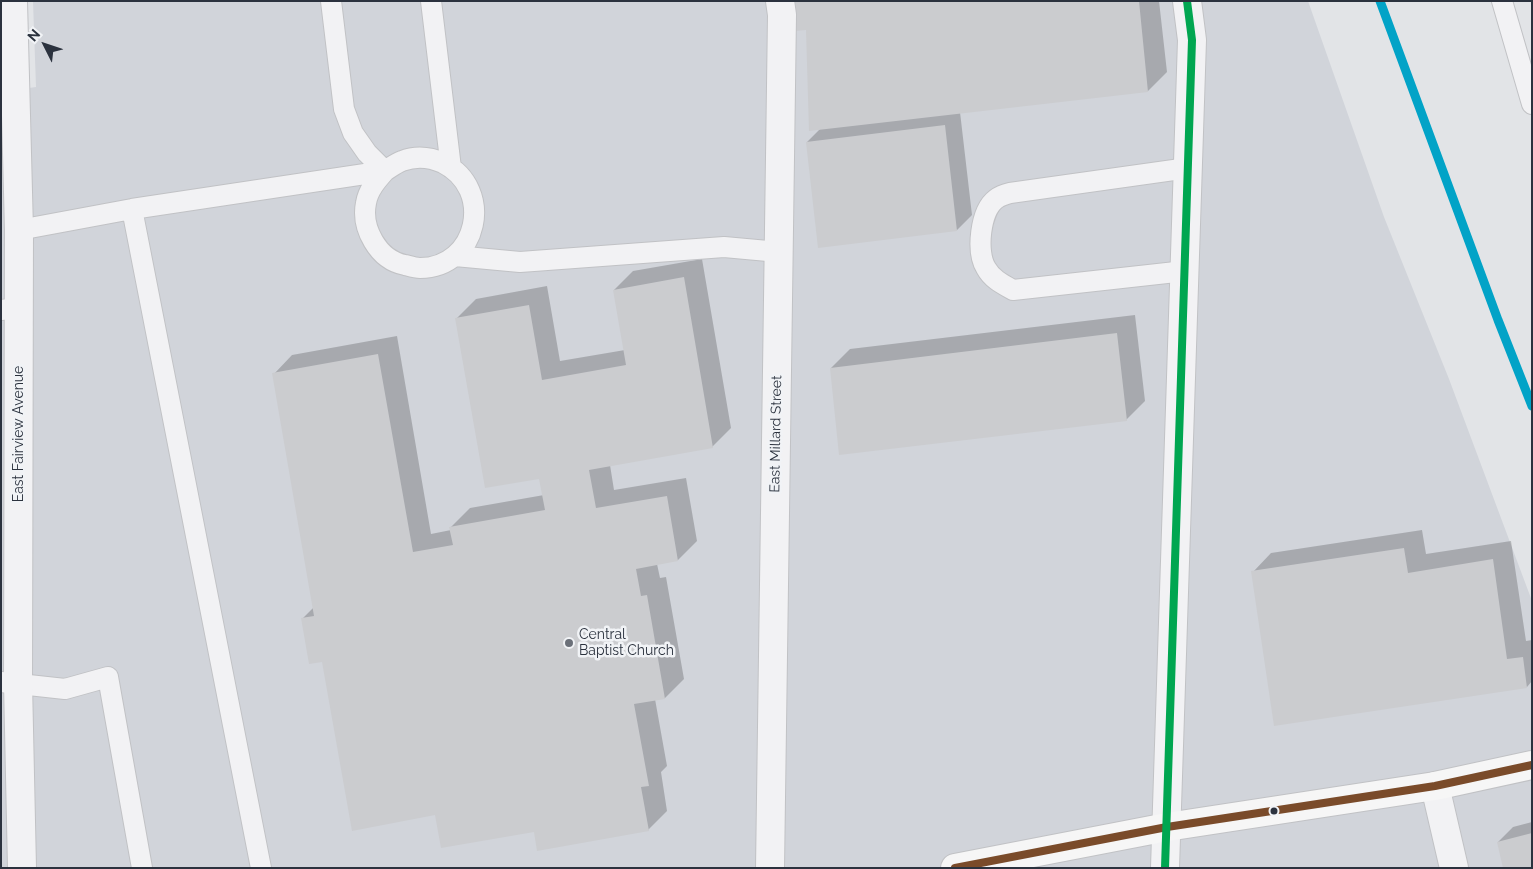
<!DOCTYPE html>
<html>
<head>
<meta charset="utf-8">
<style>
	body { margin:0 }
	#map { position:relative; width:1533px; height:869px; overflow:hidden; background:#e2e4e7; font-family:Raleway,sans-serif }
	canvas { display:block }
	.frame { position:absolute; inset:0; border:2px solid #2b323e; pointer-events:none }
	.north { position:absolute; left:20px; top:20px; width:50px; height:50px; -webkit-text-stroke:4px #f1f3f6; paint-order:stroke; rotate:311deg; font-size:14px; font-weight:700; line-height:20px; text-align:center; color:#2b323e }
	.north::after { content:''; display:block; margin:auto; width:18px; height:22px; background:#2b323e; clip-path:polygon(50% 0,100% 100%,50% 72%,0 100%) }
</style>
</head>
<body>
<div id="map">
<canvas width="1533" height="869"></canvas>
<div class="frame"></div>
<div class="north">N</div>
</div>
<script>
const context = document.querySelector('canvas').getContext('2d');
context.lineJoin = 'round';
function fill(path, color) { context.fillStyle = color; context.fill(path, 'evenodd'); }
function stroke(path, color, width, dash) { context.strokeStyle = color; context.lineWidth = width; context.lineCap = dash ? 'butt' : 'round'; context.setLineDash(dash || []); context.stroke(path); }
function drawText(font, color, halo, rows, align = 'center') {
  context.font = font + ' Raleway,sans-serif'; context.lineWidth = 5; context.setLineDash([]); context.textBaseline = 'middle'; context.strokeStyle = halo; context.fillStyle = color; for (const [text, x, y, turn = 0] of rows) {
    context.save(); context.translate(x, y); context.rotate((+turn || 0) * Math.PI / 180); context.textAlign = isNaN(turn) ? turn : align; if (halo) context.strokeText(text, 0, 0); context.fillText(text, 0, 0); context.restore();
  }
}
fill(new Path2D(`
	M33 1H1308L1384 217 1449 379 1532 601V868H1V92L36 87Z`), '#d1d4da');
fill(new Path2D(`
	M793 1H1159L1167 72 1148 91 960 112 972 215 957 230 807 142 821 128 808 28Z
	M702 259 731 428 712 447 610 465 614 490 686 478 697 541 678 560 657 564 660 578 666 577 684 679 665 698 655 699 667 766 661 772 667 811 648 830H535L323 660 302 619 314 607 274 374 292 355 397 336 431 534 451 530V527L470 508 544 495 540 477 457 318 476 299 547 286 560 361 625 350 614 290 633 271Z
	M1135 315 1145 401 1126 420 831 368 850 349Z
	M1422 530 1426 554 1511 541 1526 641 1532 640V681L1527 687 1253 572 1271 553Z
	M1532 822V868L1498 842 1513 827Z`), '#0003');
fill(new Path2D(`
	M792 1H1139L1148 92 809 131 806 30 795 31Z
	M945 125 957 231 818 248 806 142Z
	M684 277 713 448 589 470 596 508 667 496 678 561 636 569 641 596 647 595 665 699 634 704 649 786 641 787 649 831 537 851 534 832 441 848 435 815 352 831 322 662 309 664 301 618 314 616 272 373 378 354 413 552 453 545 449 527 545 510 539 479 485 488 455 318 529 305 542 380 626 365 613 290Z
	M1117 333 1127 421 839 455 830 368Z
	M1404 548 1408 573 1493 559 1507 659 1523 657 1527 688 1274 726 1251 571Z
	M1532 833V868H1503L1497 842Z`), '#cbcccf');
const service = new Path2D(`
	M331 1 344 109 353 133 367 153 385 171
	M431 1 451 168
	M1502 1 1532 104
	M132 209 261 868
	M19 230 132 209 385 171C390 168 396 163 402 161 415 156 430 157 443 163 495 189 478 268 420 268 415 268 409 266 405 265 378 260 361 228 366 203 368 190 377 180 385 171
	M455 256 520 262 724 247 779 252
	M1185 271 1013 290C1002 284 992 279 986 268 976 252 980 211 996 199 1000 196 1006 194 1010 193L1188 168
	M1 310 19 308
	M1 682 65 689 108 677 142 868`);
const minor = new Path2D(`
	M1435 786 1454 868
	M770 868 782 15 780 1
	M1165 868 1192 40 1187 1`);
const tertiary = new Path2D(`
	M13 1 19 230 18 683 22 868`);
const secondary = new Path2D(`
	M955 868 1167 827 1435 786 1532 765`);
stroke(service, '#c1c2c5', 22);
stroke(minor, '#c1c2c5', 30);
stroke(tertiary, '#c1c2c5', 30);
stroke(secondary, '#c1c2c5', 30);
stroke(service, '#f2f2f4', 20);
stroke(minor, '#f2f2f4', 28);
stroke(tertiary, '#f2f2f4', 28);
stroke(secondary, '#f6f6f6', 28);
stroke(new Path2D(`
	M955 868 1167 827 1435 786 1532 765`), '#7a4b2a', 8);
stroke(new Path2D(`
	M1165 868 1192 40 1187 1`), '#00a651', 8);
stroke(new Path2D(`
	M1380 1 1498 320 1532 406`), '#02a3c7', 9);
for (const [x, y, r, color] of [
	[569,643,5,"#6b7079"],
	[1274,811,4.5,"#2b323e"]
]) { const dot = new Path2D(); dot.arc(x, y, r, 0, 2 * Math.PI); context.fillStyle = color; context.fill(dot); stroke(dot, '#f1f3f6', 2); }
drawText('14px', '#2b323e', '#f1f3f6', [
	["East Fairview Avenue",19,434,-90],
	["East Millard Street",776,434,-89]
]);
drawText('14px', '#2b323e', '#f1f3f6', [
	["Central",579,635],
	["Baptist Church",579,651]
], 'left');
</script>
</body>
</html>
